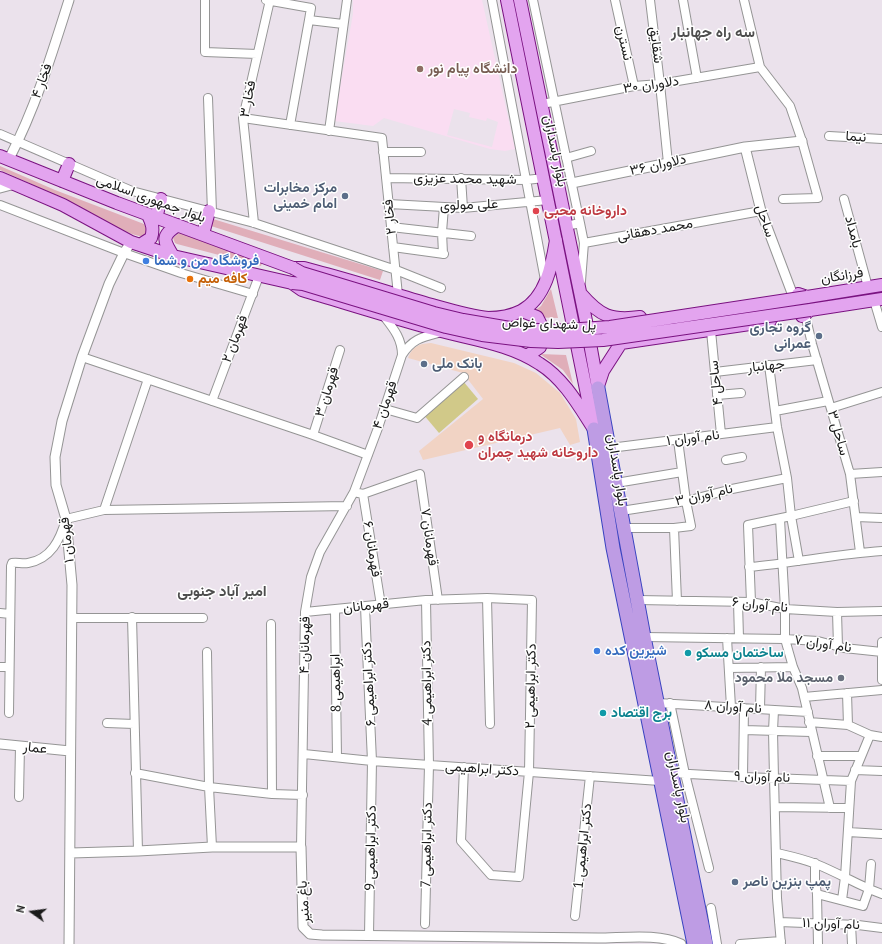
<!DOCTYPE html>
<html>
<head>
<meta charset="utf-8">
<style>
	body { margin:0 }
	#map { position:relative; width:882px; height:944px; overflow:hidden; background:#ebe2ec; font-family:"PT Sans",sans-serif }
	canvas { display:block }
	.north { position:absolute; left:12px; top:892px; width:40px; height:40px; -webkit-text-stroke:3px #fff; paint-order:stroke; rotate:284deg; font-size:11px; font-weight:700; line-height:16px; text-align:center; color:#1b1b1b }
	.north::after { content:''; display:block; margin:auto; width:14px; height:18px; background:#1b1b1b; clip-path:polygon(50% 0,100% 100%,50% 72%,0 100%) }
</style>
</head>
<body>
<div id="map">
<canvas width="882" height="944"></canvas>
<div class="north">N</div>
</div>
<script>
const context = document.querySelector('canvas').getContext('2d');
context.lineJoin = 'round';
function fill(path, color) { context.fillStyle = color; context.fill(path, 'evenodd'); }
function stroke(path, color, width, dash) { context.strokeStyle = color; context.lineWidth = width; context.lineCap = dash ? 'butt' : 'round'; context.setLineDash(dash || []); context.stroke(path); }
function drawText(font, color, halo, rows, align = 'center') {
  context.font = font + ' "PT Sans",Vazirmatn,sans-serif'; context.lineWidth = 3; context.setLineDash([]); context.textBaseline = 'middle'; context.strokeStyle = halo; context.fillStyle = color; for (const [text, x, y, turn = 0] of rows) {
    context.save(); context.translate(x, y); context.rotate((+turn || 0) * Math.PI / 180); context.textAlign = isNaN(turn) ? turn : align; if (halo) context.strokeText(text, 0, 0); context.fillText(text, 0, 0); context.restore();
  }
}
fill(new Path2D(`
	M353 0H482L515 149 505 151 490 149 384 118 373 126 334 121 353 14ZM454 109 470 113 469 117 486 121 487 118 498 122 492 147 447 135Z`), '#faddf2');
fill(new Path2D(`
	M0 166 55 190 144 224 148 231 146 236C131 240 81 207 65 200 44 189 22 180 0 170Z
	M213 219 383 271 380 280 211 226Z
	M179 233H183L262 263 261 266 177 244 175 243 173 238Z
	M551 289 558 318 526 317 541 306Z
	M540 354 566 355 573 384 563 370Z`), '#e0aeb9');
fill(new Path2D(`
	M431 343 514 363 536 373 560 393 576 419 580 442 570 445 560 428 423 460 419 451 483 399 463 373 408 358C413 346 418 344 431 343Z`), '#f1d3c4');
fill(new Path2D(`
	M463 381 478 399 439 433 423 414Z`), '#d1c989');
const minor = new Path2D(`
	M205 0V52L257 54
	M266 0 311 8 309 20
	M492 0 545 280
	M533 0 580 223
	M615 0 634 86
	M650 0 660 84 668 163
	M683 0 697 78
	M744 0 760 67 790 106 802 141 818 198 783 199
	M208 98 212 212
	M542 104 634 86 660 84 760 67
	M243 118 382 138 398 295
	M290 125 309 20 343 24
	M329 131 347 0
	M0 134 132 191 254 223 396 270 441 288
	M829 136 882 139
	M383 152H421
	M566 158 591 151
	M386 178 526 180 544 178
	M461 178 463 208
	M844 199 868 287
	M389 204 463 208 548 200
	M0 205 124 253 181 273 253 294
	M254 223 243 118 270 0
	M566 226 580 223 584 243 761 211
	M391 227 471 236
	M393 247 444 254
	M443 254 442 232 444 207
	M581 281 584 243
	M874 300 882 327
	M805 314 812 344 850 474 860 552
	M383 315C393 328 402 338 402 355
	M711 331 721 434
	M82 357 313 435 368 455
	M769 365 777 427 787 478 791 516 799 561
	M715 372 817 360
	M717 395 741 393
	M212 401 259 276
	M831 408 882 392
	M385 409 417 418 464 377
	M775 411 828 401
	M313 435 340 350
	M610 448 777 427
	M726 460 742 457
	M850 474 882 472
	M616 483 682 472
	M354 492 363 494 420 474 438 600
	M363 494 381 605
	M104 510 148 379
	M621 511 686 501 732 489 787 478
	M856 517 882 518
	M780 519 785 609V639L793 667 802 688 830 808
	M624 528H674L691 526 686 501 678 440
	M674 528 677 601
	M749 567C793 563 837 554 882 551
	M487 598 490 724
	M638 600 751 602 785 609 837 612 882 611
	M738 602 739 638
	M751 602 748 525 791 516 854 501
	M365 607 372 761 369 935
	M335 610 337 757
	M305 612 426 600 487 598 532 600 529 772 519 877 491 875 461 841 464 767
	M837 612 838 646
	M0 613 10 614
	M132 617 138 851
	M72 618H203
	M271 624 272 794
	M644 637 785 639 818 641 844 648 882 652
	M727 638 731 707
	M882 642V680
	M207 652 209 787 212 847
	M0 667H9
	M729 668 793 667
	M847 693 848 725
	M804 697 882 690
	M658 703 808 712
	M670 703 685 774 709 868
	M760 709 761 667
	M774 710 773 731 774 778 777 898 781 944
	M9 713 11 566 12 563C17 562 22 564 28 563 51 559 60 540 66 519L104 510 347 506
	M809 722 848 725 870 735 882 737
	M107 723 134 724
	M744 730 811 732
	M304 754 372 761 660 781
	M817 756H860
	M855 770 882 771
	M135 773 209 787 272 794 303 795
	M672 773 743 777 851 781
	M743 777 744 708
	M19 797 20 746
	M775 807 849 808
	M848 832 882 834
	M301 847 305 612 311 577 320 552 354 492 378 428 402 355C413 338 423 337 442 332
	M777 853C790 856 804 859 816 864 839 873 859 886 882 894
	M815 863V881L817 894 818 944
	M817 894 863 906 869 889 871 864
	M842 900 845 877 851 781 870 735
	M711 908 717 944
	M575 916 590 776
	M779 922 858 925 882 928
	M425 924 429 765 426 600
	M851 924 852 944
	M740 944 781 941`);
const tertiary = new Path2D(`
	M745 147 761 211 792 293
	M9 159C35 109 52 54 69 0
	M572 183 745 147 802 141
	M0 188 15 184
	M0 744 70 751
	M71 853 138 851 212 847H301L303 927 310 934 322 935 598 938C623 938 659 933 681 944
	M69 944 72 585 66 519 56 485 55 457 62 421 82 357 109 284 124 253 131 242`);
const primary = new Path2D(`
	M507 0 593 424
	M520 0 586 321 598 388
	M0 156 117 203 293 268H304L315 271C354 281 393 294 432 305 450 310 470 316 488 318 499 318 511 316 521 311 546 298 552 265 556 240
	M0 178 63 205 131 242 173 256 292 283 302 290C346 303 390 317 434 329 469 339 509 343 540 364 564 379 579 406 594 429
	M62 181 69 164
	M156 218 161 199
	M203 234 209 211
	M140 245 151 238C154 229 152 223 148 215
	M173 256C163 240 161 236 178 225
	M581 294C600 316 611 321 640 317
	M798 294 807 297 882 285
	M522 311 537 317 544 331 540 347 527 356
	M802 316 805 314 810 310 882 299
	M598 386 603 371 621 343 770 321`);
const trunk = new Path2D(`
	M598 388 644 637 706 944
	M594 429 613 548 694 944`);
stroke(minor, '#959595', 10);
stroke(tertiary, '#959595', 11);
stroke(primary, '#7a1281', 14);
stroke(trunk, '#3943c0', 15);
stroke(minor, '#fff', 8);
stroke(tertiary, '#fff', 9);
stroke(primary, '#e3a4ef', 12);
stroke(trunk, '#be9ce4', 13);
const primaryBridge = new Path2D(`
	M293 268 302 273 434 313 463 320 510 328 552 331 610 327 807 297
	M292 283 303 284 446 327 482 335 531 341 558 342 603 340 810 310`);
stroke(primaryBridge, '#7a1281', 14, []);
stroke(primaryBridge, '#e3a4ef', 12);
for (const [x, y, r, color] of [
	[420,69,4,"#8d6e63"],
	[345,196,4,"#5c6f8a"],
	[536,211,4,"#e0444e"],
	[146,261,4,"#3f7fe0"],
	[190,279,4,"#e8710a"],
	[819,336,4,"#5c6f8a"],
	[424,364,4,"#5c6f8a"],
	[469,445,5,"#e0444e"],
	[597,651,4,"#3f7fe0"],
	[688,653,4,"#0f9aa8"],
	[841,678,4,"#6b7280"],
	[603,713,4,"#0f9aa8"],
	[735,882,4,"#5c6f8a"]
]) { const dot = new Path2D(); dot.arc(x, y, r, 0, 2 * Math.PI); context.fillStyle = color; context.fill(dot); stroke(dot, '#fff', 1.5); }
drawText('14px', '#1b1b1b', '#fff', [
	["نسترن",624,43,77],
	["شقایق",656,45,83],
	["فخار ۴",42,81,-70],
	["دلاوران ۳۰",651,85,-8],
	["فخار ۳",248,99,-79],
	["نیما",856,137,4],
	["بلوار پاسداران",555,151,78],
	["دلاوران ۳۶",658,165,-12],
	["شهید محمد عزیزی",465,179,1],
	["بلوار جمهوری اسلامی",151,199,20],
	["علی مولوی",469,205,-2],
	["فخار ۲",390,217,-96],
	["ساحل",765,221,71],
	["محمد دهقانی",655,230,-10],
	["بامداد",853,232,75],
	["فرزانگان",842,276,-9],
	["پل شهدای غواص",549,324,2],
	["قهرمان ۲",235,339,-69],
	["جهانبار",766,366,-6],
	["ساحل ۴",716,383,-96],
	["قهرمان ۳",327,392,-73],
	["قهرمان ۴",385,405,-71],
	["ساحل ۳",838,433,74],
	["نام آوران ۱",693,438,-7],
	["بلوار پاسداران",617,470,81],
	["نام آوران ۳",704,495,-13],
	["قهرمانان ۷",429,537,82],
	["قهرمان ۱",67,540,-97],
	["قهرمانان ۶",372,549,81],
	["نام آوران ۶",760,605,6],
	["قهرمانان",366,606,-6],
	["نام آوران ۷",823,644,8],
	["قهرمانان ۴",305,645,-89],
	["ابراهیمی 8",336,683,-91],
	["دکتر ابراهیمی 4",427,683,-91],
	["دکتر ابراهیمی ۶",369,684,-93],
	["دکتر ابراهیمی ۲",531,686,-89],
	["نام آوران ۸",733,707,4],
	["عمار",35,748,6],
	["دکتر ابراهیمی",482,769,4],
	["نام آوران ۹",762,777,2],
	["بلوار پاسداران",678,787,78],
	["دکتر ابراهیمی 7",427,845,-89],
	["دکتر ابراهیمی 1",583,846,-84],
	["دکتر ابراهیمی 9",371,848,-89],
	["باغ منیر",304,902,-94],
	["نام آوران ۱۱",831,924,2]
]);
drawText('bold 14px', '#785e54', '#fff', [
	["دانشگاه پیام نور",428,69]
], 'left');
drawText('bold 14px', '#4e5e75', '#fff', [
	["مرکز مخابرات",337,188],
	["امام خمینی",337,204],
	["گروه تجاری",811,328],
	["عمرانی",811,344],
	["بانک ملی",432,364,"left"],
	["پمپ بنزین ناصر",743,882,"left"]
], 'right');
drawText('bold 14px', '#be3a42', '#fff', [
	["داروخانه محبی",544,211],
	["درمانگاه و",478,437],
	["داروخانه شهید چمران",478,453]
], 'left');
drawText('bold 14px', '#366cbe', '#fff', [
	["فروشگاه من و شما",154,261],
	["شیرین کده",605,651]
], 'left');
drawText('bold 14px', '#c56008', '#fff', [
	["کافه میم",198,279]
], 'left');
drawText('bold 14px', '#0d838f', '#fff', [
	["ساختمان مسکو",696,653],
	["برج اقتصاد",611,713]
], 'left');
drawText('bold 14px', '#5b616d', '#fff', [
	["مسجد ملا محمود",833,678]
], 'right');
drawText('bold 15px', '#4e4e4e', '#fff', [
	["سه راه جهانبار",713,33],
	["امير آباد جنوبی",222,592]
]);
</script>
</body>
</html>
